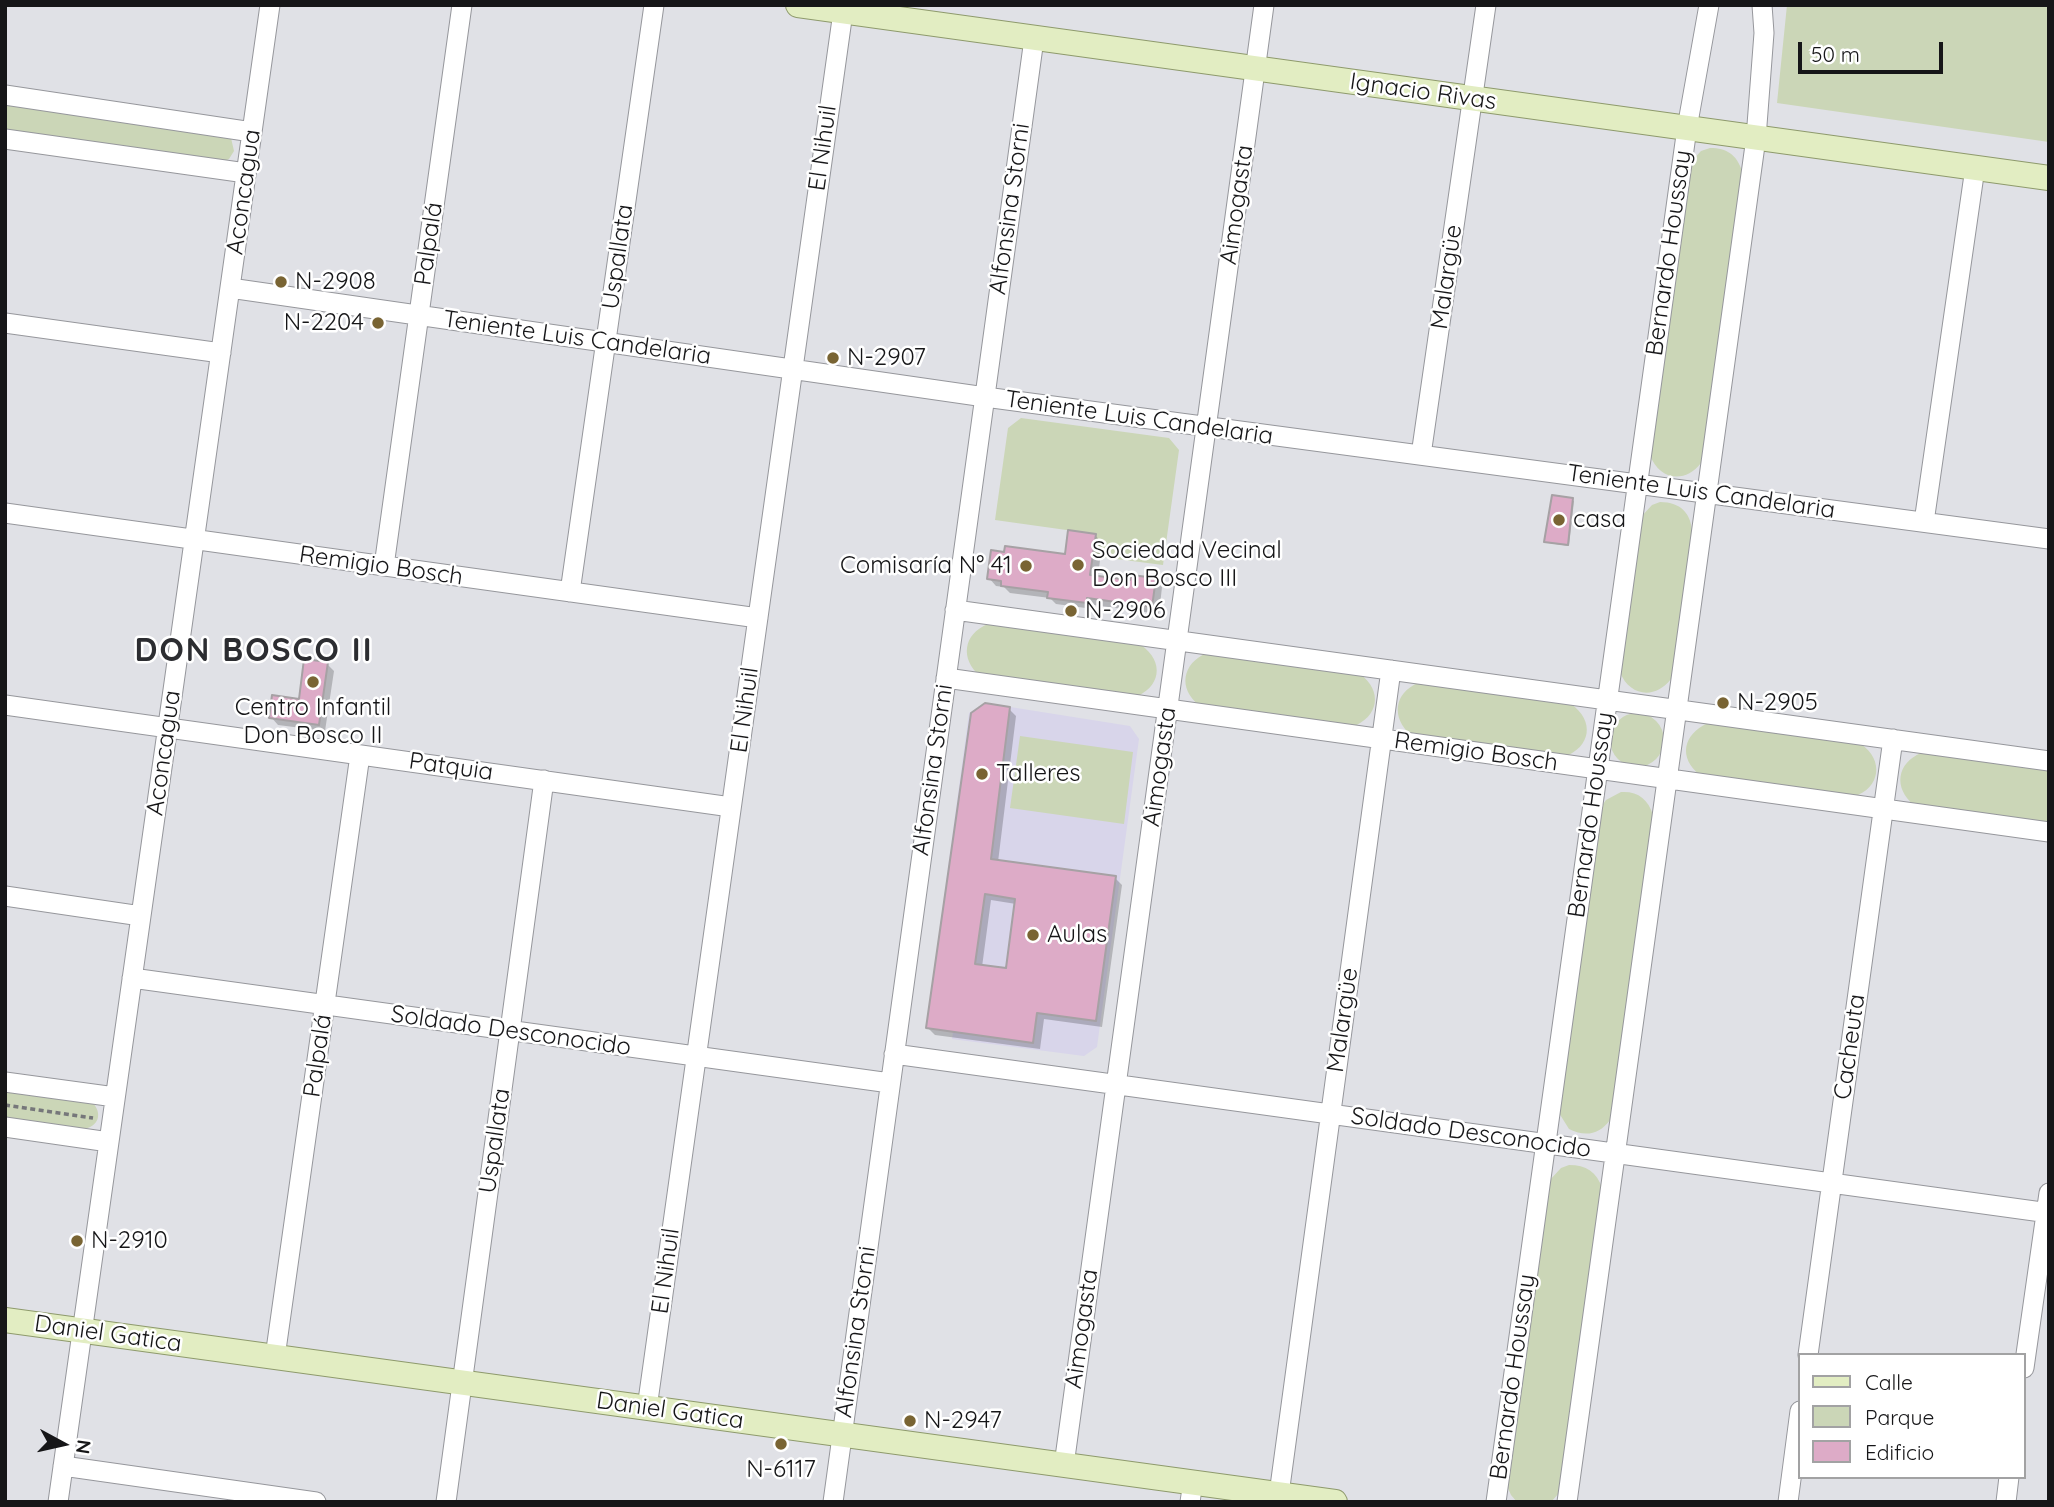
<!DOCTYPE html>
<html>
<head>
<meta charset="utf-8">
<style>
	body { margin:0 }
	#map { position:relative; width:2054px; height:1507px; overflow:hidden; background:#e0e1e6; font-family:Quicksand,sans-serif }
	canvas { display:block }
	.frame { position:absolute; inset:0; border:7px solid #161618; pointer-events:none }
	.legend { position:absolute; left:1798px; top:1353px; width:228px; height:126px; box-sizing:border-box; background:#fff; border:2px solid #a2a2a3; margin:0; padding:9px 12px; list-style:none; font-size:21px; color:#161618 }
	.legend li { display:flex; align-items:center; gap:14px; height:35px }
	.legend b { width:35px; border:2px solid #a2a2a3 }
	.north { position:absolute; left:28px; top:1409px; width:70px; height:70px; -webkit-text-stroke:5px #fff; paint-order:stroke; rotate:98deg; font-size:19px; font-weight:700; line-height:28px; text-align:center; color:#161618 }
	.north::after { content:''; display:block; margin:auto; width:24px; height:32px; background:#161618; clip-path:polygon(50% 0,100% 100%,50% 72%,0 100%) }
	.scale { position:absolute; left:1798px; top:42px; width:145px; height:32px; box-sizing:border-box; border:4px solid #161618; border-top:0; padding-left:9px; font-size:21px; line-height:24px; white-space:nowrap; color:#161618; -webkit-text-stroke:5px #fff; paint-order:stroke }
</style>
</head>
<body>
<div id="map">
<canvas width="2054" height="1507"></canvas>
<div class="frame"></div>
<ul class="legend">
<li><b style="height:9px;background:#e2edc2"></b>Calle</li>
<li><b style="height:19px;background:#cbd6b7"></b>Parque</li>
<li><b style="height:19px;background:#ddabc7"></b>Edificio</li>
</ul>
<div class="north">N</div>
<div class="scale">50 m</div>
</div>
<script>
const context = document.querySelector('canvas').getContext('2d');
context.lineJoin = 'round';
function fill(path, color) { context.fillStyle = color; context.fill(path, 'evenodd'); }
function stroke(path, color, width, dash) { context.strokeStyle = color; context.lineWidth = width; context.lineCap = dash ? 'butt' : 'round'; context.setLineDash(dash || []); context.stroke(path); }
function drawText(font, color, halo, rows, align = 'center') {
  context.font = font + ' Quicksand,sans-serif'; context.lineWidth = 5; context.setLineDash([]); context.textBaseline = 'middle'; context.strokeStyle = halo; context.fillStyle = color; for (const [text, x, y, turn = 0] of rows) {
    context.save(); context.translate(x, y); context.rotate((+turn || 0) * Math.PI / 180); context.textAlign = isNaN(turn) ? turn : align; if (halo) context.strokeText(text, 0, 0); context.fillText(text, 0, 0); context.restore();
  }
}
fill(new Path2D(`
	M985 703 1130 726 1139 739 1097 1047 1084 1056 952 1039 953 1032 926 1028 969 713Z`), '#d8d5ea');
fill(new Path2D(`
	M1787 5H2049V142L1777 103Z
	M5 103 231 138 234 151 229 159 225 161 5 131Z
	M1710 148C1727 148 1737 155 1742 171L1701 463C1685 484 1659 480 1650 455L1690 163 1701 151Z
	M1021 418 1169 438 1179 450 1163 565 1093 556 1095 534 995 520 1008 428Z
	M1660 502C1681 502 1692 514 1692 534L1671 679C1655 700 1629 696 1620 672L1640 518 1652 505Z
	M988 624 1141 645C1165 662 1161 688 1133 698L980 676C960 659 963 634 988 624Z
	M1207 653 1360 674C1383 691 1379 717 1352 727L1199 705C1178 689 1182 663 1207 653Z
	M1418 683 1571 704C1595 721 1591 747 1564 757L1411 735C1391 718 1394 693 1418 683Z
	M1610 740a27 27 0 1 1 54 0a27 27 0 1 1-54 0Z
	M1708 723 1861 744C1884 760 1881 788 1853 797L1700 775C1678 758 1683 734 1708 723Z
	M1020 736 1133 752 1124 824 1010 808Z
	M1921 753 2049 769V825L1914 805C1893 788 1897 763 1921 753Z
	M1621 792C1638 791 1648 799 1653 815L1610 1120C1599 1135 1585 1137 1569 1129L1559 1113 1601 807 1606 800Z
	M5 1089 92 1102C103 1113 99 1127 83 1129L5 1118Z
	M1569 1165C1586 1165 1597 1172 1602 1188L1559 1493 1551 1502H1517L1511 1495 1507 1486 1549 1181 1561 1168Z`), '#cbd6b7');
fill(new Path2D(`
	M1572 500 1574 501 1569 546 1548 543 1546 542Z
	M1095 535 1102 543 1098 577 1132 582 1155 580 1162 587 1159 614 1094 605 1093 609 1056 604 1050 598 1010 593 1004 587 996 586 989 578 1067 556Z
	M327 664 334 671 325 731 278 725 271 717 300 701Z
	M1009 709 1016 716 998 862 1115 878 1122 885 1102 1027 1044 1019 1040 1049 935 1035 928 1028ZM991 900 1016 904 1008 970 982 967Z`), '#0003');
const building = new Path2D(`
	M1552 495 1573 498 1568 545 1544 542Z
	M1068 530 1096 534 1090 575 1130 580 1131 575 1156 578 1152 607 1087 598V603L1047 598 1048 592 1001 586V581L987 579 991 550 1004 552 1005 546 1065 554Z
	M304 659 328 662 319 725 269 718 272 695 299 699Z
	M985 703 1010 707 991 859 1116 876 1096 1021 1037 1013 1033 1043 926 1028 971 713ZM985 894 1015 899 1006 968 975 964Z`);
fill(building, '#ddabc7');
stroke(building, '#a6a1a4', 2);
const minor = new Path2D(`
	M5 95 252 132
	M5 139 246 173
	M230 288 985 397 2049 539
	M5 323 221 353
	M1421 455 1486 5
	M5 513 758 618
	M1924 522 1975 168
	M384 566 462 5
	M570 592 654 5
	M955 610 2049 761
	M946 678 2049 832
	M5 705 731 807
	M5 896 141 916
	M132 978 890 1083
	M894 1054 2049 1213
	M5 1082 115 1097
	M5 1127 109 1142
	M1808 1355 1893 739
	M275 1357 360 755
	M2024 1368 2049 1193
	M647 1408 843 12
	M1064 1465 1264 5
	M63 1466 316 1502
	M1279 1494 1391 670
	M58 1502 270 5
	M446 1502 544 780
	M833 1502 1034 39
	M1190 1502 1193 1482
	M1496 1502 1687 128 1709 5
	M1567 1502 1756 138 1764 33 1762 5
	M1788 1502 1800 1411
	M2006 1502 2009 1477`);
const major = new Path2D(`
	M798 5 2049 178
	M5 1320 1335 1502`);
stroke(minor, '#96979c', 21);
stroke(major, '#8e9a6c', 26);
stroke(new Path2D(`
	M5 1105 93 1118`), '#76777a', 3.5, [5, 3.5]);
stroke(minor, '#fff', 19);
stroke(major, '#e2edc2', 24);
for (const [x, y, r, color] of [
	[281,282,7,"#796433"],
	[378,323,7,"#796433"],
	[833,358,7,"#796433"],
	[1559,520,7,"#796433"],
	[1078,565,7,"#796433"],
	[1026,566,7,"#796433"],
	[1071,611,7,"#796433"],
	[313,682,7,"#796433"],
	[1723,703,7,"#796433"],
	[982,774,7,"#796433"],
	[1033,935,7,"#796433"],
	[77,1241,7,"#796433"],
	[910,1421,7,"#796433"],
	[781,1444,7,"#796433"]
]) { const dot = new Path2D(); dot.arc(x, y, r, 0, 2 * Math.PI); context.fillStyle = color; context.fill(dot); stroke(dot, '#fff', 2.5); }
drawText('24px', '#161618', '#fff', [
	["Ignacio Rivas",1423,92,8],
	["El Nihuil",823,148,-82],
	["Aconcagua",244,192,-82],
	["Aimogasta",1237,205,-82],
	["Alfonsina Storni",1010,209,-82],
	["Palpalá",429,244,-82],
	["Bernardo Houssay",1669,253,-82],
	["Uspallata",618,257,-82],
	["Malargüe",1447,277,-82],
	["Teniente Luis Candelaria",577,338,8],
	["Teniente Luis Candelaria",1139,418,8],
	["Teniente Luis Candelaria",1701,492,8],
	["Remigio Bosch",381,566,8],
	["El Nihuil",745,710,-82],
	["Remigio Bosch",1476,752,8],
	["Aconcagua",164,753,-82],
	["Patquia",451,767,8],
	["Aimogasta",1160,767,-82],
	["Alfonsina Storni",933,770,-82],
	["Bernardo Houssay",1591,815,-82],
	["Malargüe",1343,1020,-82],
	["Soldado Desconocido",511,1031,8],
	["Cacheuta",1850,1047,-82],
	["Palpalá",318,1056,-82],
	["Soldado Desconocido",1471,1133,8],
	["Uspallata",495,1141,-82],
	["El Nihuil",666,1271,-82],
	["Aimogasta",1082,1329,-82],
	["Alfonsina Storni",856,1332,-82],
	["Daniel Gatica",108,1334,8],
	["Bernardo Houssay",1513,1377,-82],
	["Daniel Gatica",670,1411,8]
]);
drawText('24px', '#161618', '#fff', [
	["N-2908",295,282],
	["N-2204",364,323,"right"],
	["N-2907",847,358],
	["casa",1573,520],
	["Sociedad Vecinal",1092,551],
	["Don Bosco III",1092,579],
	["Comisaría N° 41",1012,566,"right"],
	["N-2906",1085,611],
	["N-2905",1737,703],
	["Centro Infantil",313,708,"center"],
	["Don Bosco II",313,736,"center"],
	["Talleres",996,774],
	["Aulas",1047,935],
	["N-2910",91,1241],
	["N-2947",924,1421],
	["N-6117",781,1470,"center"]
], 'left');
context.letterSpacing = '2px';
drawText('bold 32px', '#2c2d31', '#fff', [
	["DON BOSCO II",254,651]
]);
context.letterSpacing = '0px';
</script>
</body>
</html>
